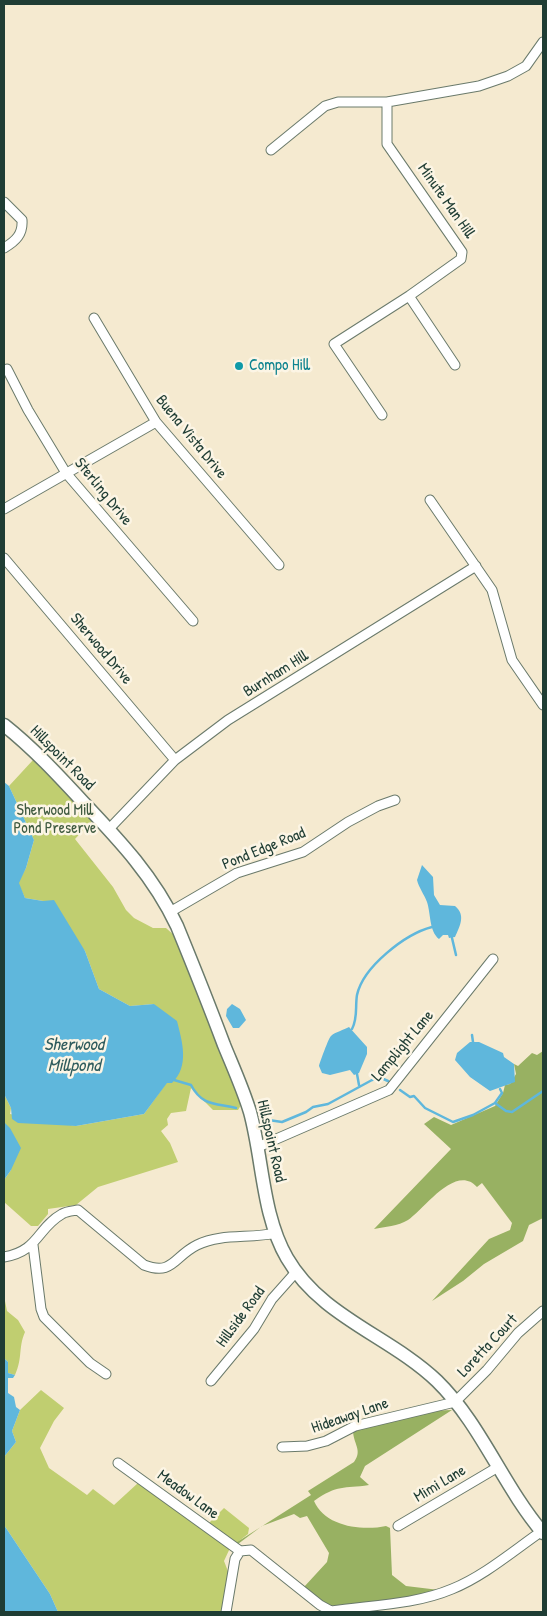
<!DOCTYPE html>
<html>
<head>
<meta charset="utf-8">
<style>
	body { margin:0 }
	#map { position:relative; width:547px; height:1616px; overflow:hidden; background:#f5ead0; font-family:"Patrick Hand",sans-serif }
	canvas { display:block }
	.frame { position:absolute; inset:0; border:5px solid #1f3d34; pointer-events:none }
</style>
</head>
<body>
<div id="map">
<canvas width="547" height="1616"></canvas>
<div class="frame"></div>
</div>
<script>
const context = document.querySelector('canvas').getContext('2d');
context.lineJoin = 'round';
function fill(path, color) { context.fillStyle = color; context.fill(path, 'evenodd'); }
function stroke(path, color, width, dash) { context.strokeStyle = color; context.lineWidth = width; context.lineCap = dash ? 'butt' : 'round'; context.setLineDash(dash || []); context.stroke(path); }
function drawText(font, color, halo, rows, align = 'center') {
  context.font = font + ' "Patrick Hand",sans-serif'; context.lineWidth = 5; context.setLineDash([]); context.textBaseline = 'middle'; context.strokeStyle = halo; context.fillStyle = color; for (const [text, x, y, turn = 0] of rows) {
    context.save(); context.translate(x, y); context.rotate((+turn || 0) * Math.PI / 180); context.textAlign = isNaN(turn) ? turn : align; if (halo) context.strokeText(text, 0, 0); context.fillText(text, 0, 0); context.restore();
  }
}
fill(new Path2D(`
	M33 760 93 820 75 839 113 887 126 910 134 918 153 928H166L175 936 241 1105 238 1110H213L191 1088 186 1111 171 1113 167 1119 168 1125 161 1131 170 1143 178 1162 98 1187 76 1205 48 1209V1214L38 1226H31L4 1202V1180L11 1170 4 1122V1094L11 1108 10 1114 76 1126 144 1114 167 1082 154 1004 130 1006 99 989 85 951 43 901 25 898 18 883 26 868 34 840 9 786Z
	M4 1296 7 1311 18 1320 25 1332C18 1348 23 1357 15 1375L8 1373V1362L4 1358Z
	M41 1390 64 1408 54 1421 40 1448 49 1468 87 1495 93 1489 114 1505 138 1483 203 1529 224 1508 249 1528 248 1534 230 1548 224 1561 231 1579 223 1612H58L50 1594 4 1525V1457L16 1442 12 1431 20 1410Z`), '#c0ce70');
fill(new Path2D(`
	M543 1051V1218L529 1225 523 1241 484 1264 463 1281 432 1301 489 1239 510 1230 512 1223 482 1183 477 1187C456 1163 424 1209 408 1220 398 1226 385 1227 374 1229L451 1149 424 1124 434 1117 451 1125 495 1106 503 1093 505 1085 510 1084 516 1074 514 1064 518 1066 532 1053 537 1055Z
	M452 1410 365 1466 360 1477 369 1485C343 1489 338 1484 314 1501 325 1527 363 1531 386 1526L390 1528 392 1575 406 1586 439 1590 414 1597 330 1606 323 1603 304 1587 327 1562 329 1553 307 1516 300 1518 294 1514 262 1526 238 1544H234L311 1495 308 1491 354 1462C363 1450 353 1444 353 1430L425 1411Z`), '#98b162');
fill(new Path2D(`
	M4 782 9 786 34 840 26 868 19 883 25 898 43 901 54 900 85 951 99 989 130 1006 154 1004 177 1021C182 1041 190 1066 172 1083H167L144 1114 76 1126 18 1123 12 1119 11 1108 4 1094Z
	M422 865 433 877 434 895 440 905 455 906C466 915 460 926 455 937L449 938 448 935H443L439 939C429 931 431 914 427 902 424 894 419 888 417 880Z
	M232 1004 240 1009 246 1020 239 1028H233L226 1016 227 1009Z
	M349 1027 367 1047V1054L359 1073 354 1075 350 1070 330 1075 322 1073 319 1066C320 1062 329 1037 331 1036 335 1032 344 1030 349 1027Z
	M470 1042H479L503 1053 504 1057 514 1064 515 1082 490 1091 470 1077 455 1060 457 1053Z
	M4 1122 10 1128 21 1148 11 1170 4 1180Z
	M4 1358 8 1362V1373L15 1375 13 1378H8V1393L14 1397 16 1407 20 1410 12 1431 16 1442 4 1457Z
	M4 1525 50 1594 58 1612H4Z`), '#5fb7dc');
stroke(new Path2D(`
	M452 938 456 955
	M352 1029C358 1018 355 1007 357 995 363 967 405 934 432 927
	M472 1035 473 1042
	M357 1074 359 1085
	M174 1080 191 1085C202 1106 215 1103 236 1108
	M400 1090 410 1097 414 1096 425 1108 453 1122 473 1115 495 1103 506 1111 512 1112 543 1091
	M495 1103 502 1093 500 1089
	M262 1119 282 1122 306 1112 313 1107 328 1104 372 1080 379 1077 388 1081`), '#5fb7dc', 2.5);
const street = new Path2D(`
	M271 150 325 106 338 102H387L479 86 508 76 526 66 543 42
	M4 202 22 220C23 234 16 241 4 248
	M409 296 455 365
	M94 318 156 422 279 565
	M7 369 28 410 66 473 193 621
	M382 415 334 344 409 296 461 259 462 252 387 144V102
	M430 500 492 590 512 660 543 705
	M4 509 156 422
	M4 558 175 760
	M109 829 175 760 228 720 476 566
	M170 912 237 873 303 852 348 822 378 806 395 800
	M258 1147 389 1090 493 959
	M33 1245 41 1309 44 1317 90 1363 106 1374
	M4 1257C39 1251 37 1228 62 1214 67 1211 73 1211 78 1210L144 1265C173 1276 173 1257 197 1245 222 1233 249 1239 276 1233
	M211 1381 254 1329 272 1299 296 1272
	M282 1447 307 1446 326 1441 355 1426 455 1402 487 1370 518 1333 543 1311
	M118 1463 240 1551
	M398 1526 498 1467
	M240 1551 251 1550 320 1605 331 1611C371 1605 414 1605 452 1589 484 1576 513 1551 542 1531
	M226 1612 235 1559 240 1551`);
const secondary = new Path2D(`
	M4 725C33 748 58 775 83 802 120 841 154 877 177 926 193 965 209 1005 224 1045 233 1067 243 1089 250 1112 263 1159 262 1215 287 1258 321 1317 390 1336 437 1381 481 1424 503 1486 543 1533`);
stroke(street, '#6a7a6b', 11);
stroke(secondary, '#6a7a6b', 15);
stroke(street, '#fff', 9);
stroke(secondary, '#fff', 12);
for (const [x, y, r, color] of [
	[239,366,5,"#0f9aa8"]
]) { const dot = new Path2D(); dot.arc(x, y, r, 0, 2 * Math.PI); context.fillStyle = color; context.fill(dot); stroke(dot, '#fcf5e5', 2); }
drawText('16px', '#1f3d34', '#fcf5e5', [
	["Minute Man Hill",446,201,55],
	["Buena Vista Drive",191,437,51],
	["Sterling Drive",103,492,51],
	["Sherwood Drive",101,649,50],
	["Burnham Hill",276,674,-32],
	["Hillspoint Road",62,758,45],
	["Pond Edge Road",264,849,-22],
	["Lamplight Lane",403,1046,-50],
	["Hillspoint Road",271,1141,77],
	["Hillside Road",241,1317,-54],
	["Loretta Court",488,1346,-47],
	["Hideaway Lane",350,1416,-19],
	["Mimi Lane",440,1484,-31],
	["Meadow Lane",188,1495,36]
]);
drawText('16px', '#0d838f', '#fcf5e5', [
	["Compo Hill",249,366]
], 'left');
drawText('16px', '#3f5a40', '#fcf5e5', [
	["Sherwood Mill",55,811],
	["Pond Preserve",55,829]
]);
drawText('italic 18px', '#2f5c5e', '#fcf5e5', [
	["Sherwood",74,1045],
	["Millpond",74,1066]
]);
</script>
</body>
</html>
